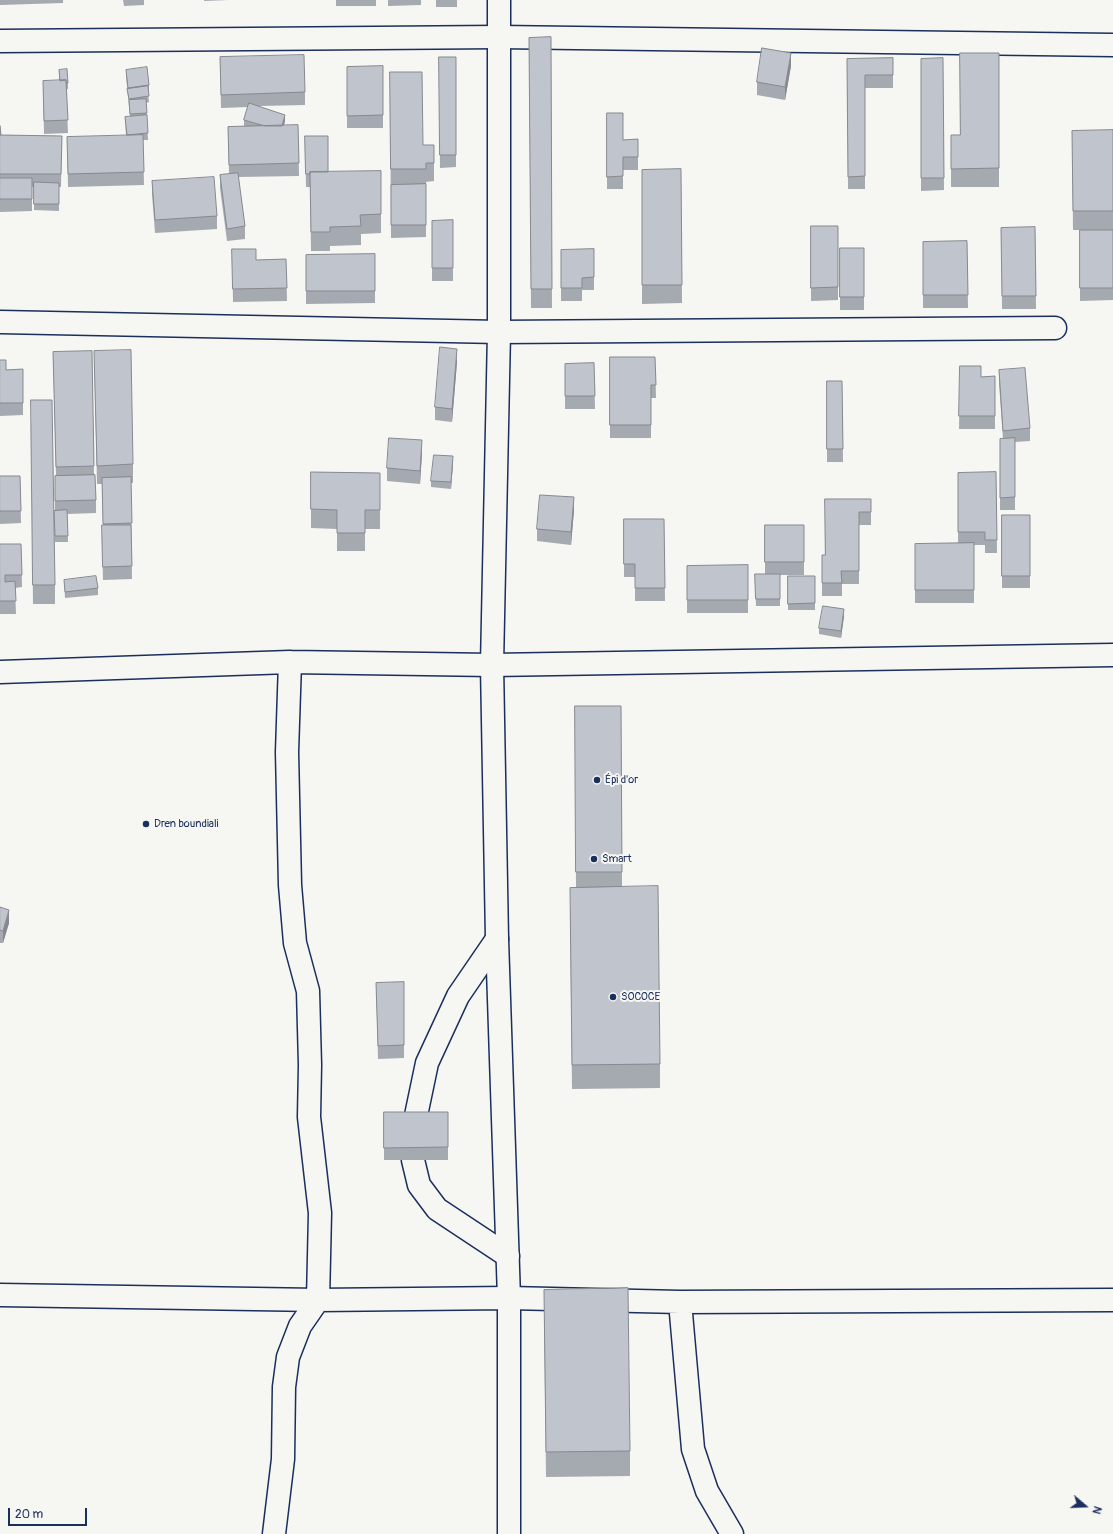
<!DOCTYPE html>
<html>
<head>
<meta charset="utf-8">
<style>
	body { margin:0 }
	#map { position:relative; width:1113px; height:1534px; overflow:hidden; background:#f6f6f2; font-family:Pangolin,sans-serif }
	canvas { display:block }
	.north { position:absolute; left:1065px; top:1486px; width:40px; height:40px; -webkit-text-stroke:3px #f6f6f2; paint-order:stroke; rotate:109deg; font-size:11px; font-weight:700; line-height:16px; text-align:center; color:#1b2f5e }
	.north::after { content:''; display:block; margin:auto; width:14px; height:18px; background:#1b2f5e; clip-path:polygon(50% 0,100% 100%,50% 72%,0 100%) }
	.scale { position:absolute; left:8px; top:1508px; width:79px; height:18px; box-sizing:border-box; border:2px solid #1b2f5e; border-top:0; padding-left:5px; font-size:12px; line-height:14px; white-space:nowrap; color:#1b2f5e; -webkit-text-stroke:3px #f6f6f2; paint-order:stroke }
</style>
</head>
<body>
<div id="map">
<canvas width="1113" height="1534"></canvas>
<div class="north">N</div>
<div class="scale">20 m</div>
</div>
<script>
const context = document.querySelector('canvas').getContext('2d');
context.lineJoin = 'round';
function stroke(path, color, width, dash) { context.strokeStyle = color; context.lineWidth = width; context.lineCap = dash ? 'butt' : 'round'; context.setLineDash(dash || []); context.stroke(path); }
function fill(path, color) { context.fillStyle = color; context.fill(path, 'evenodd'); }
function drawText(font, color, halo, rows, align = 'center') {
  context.font = font + ' Pangolin,sans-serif'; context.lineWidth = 4; context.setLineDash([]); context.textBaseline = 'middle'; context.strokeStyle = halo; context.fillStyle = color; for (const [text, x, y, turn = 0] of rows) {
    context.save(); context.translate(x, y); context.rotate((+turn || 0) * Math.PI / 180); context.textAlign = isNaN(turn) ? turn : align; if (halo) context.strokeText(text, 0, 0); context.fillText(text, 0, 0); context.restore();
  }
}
const minor = new Path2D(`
	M0 41 499 37 1113 45
	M0 322 499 332 1055 328
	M0 672 290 662 492 665 1113 655
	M414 1125 427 1063 458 996 497 939
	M413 1160 419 1185 437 1209 508 1256
	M0 1295 318 1300 509 1298 680 1302 1113 1300
	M680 1302 693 1449 707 1491 732 1534
	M274 1534 283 1459 284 1387 288 1357 300 1326 318 1300 320 1213 309 1117 310 1065 308 991 295 943 290 885 287 752 290 662`);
const major = new Path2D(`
	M499 0V332L492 665 497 939 509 1298V1534`);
stroke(minor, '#1b2f5e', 25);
stroke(major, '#1b2f5e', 25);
stroke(minor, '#f6f6f2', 22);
stroke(major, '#f6f6f2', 22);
fill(new Path2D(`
	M0 0H63V3L0 5Z
	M123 0H144V5L124 6Z
	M204 0H229L204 1Z
	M336 0H376V6H336Z
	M388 0H421V5L388 6Z
	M436 0H457V7H436Z
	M551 37 552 308H531L529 38Z
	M999 53V187H951V135H960Z
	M220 57 305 92V105L259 106 285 121 284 126 298 125 299 176 238 177 245 226V239L227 241 220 188V175L229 174 228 127 246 126H244V120L248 107 221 108Z
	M439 57H456V167L440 168Z
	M893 58V88H865V189H848L847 59Z
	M943 58 944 190 921 191V59Z
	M383 66V128H347V67Z
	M791 66 785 100 757 95V82Z
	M59 70 68 83V89H66L68 133 44 134 43 81H59Z
	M126 70 149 85V91L148 92 149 102 146 103 148 140H143L144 185 68 187 67 137 126 136 125 117H130L126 76Z
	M390 72 423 145 434 163V181L426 182V237L391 238Z
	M607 113 623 140 638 139V170H623V189H607Z
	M0 126 1 135 62 136 61 187H59V211L34 210V187H32V211L0 212Z
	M1113 130V230H1073L1072 131Z
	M305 136 328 172 381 171V233L361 234V245L330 246V251H311L310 187H306Z
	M681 169 682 303 642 304V170Z
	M152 181 217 216V229L155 233 152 194Z
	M453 220V281H432V221Z
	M811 226H838V300L811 301Z
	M1035 227 1036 309H1002L1001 228Z
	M1080 230H1113V300L1080 301Z
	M967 241 968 308H923V242Z
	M840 248H864V310H840Z
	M232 249 256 260 286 259 287 301 233 302Z
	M594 249V290H582V301H561V250Z
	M375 254V303L306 304V255Z
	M92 351 94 475 96 500V513L67 514 68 542H55L54 517 55 511V476H56L53 352Z
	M94 351 133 464V483H131L132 579 103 580 102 538 103 525 102 484H97Z
	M610 357H655L656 398H651V438H610Z
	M0 360 6 370 23 369V415L0 416Z
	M457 362 452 422 435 420V407Z
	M594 363 595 409H565V364Z
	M960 366 981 377 995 376V429H959Z
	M999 370 1030 428V441L1015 442V510H1000V439H1003L999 383Z
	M827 381H842L843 462H827Z
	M31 419 55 585V604H33Z
	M422 453 420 484 387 481V468Z
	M453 463 451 489 431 487V481Z
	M311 472 380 473V529H365V551H337V529L311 528Z
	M996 472 997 553H985V545H974V603H915V544L958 543V473Z
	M0 476H20L21 523 0 524Z
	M825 499H871V525H859V584H842V596H822V555H825Z
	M574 510 571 545 537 541V529Z
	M1002 515H1030V588H1002Z
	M624 519H664L665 601H635V577H624Z
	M765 525H804V575H780V606H756L755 574H765Z
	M0 544H21L22 587 15 588 16 614H0Z
	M748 565V613H687V566Z
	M788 576H815V610H788Z
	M64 580 98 588V595L65 598Z
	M844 616 841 638 819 634V628Z
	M575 706H621L622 887 660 1064V1088L572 1089 570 912 576 888Z
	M0 907 9 923 3 943H0Z
	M404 982V1058L378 1059 376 983Z
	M384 1112H448V1160H384Z
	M544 1314 630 1451V1476L546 1477Z`), '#a5a9b0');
fill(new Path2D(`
	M791 53V66L785 100V87Z
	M285 115V121L280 137V131Z
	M457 349V362L452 422V409Z
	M422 440V453L420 484V471Z
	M453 456V463L451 489V482Z
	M574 497V510L571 545V532Z
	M844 609V616L841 638V631Z
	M9 910V923L3 943V931Z`), '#868990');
const building = new Path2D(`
	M551 37 552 289H531L529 38Z
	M762 48 791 53 785 87 757 82Z
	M960 53H999V168L951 169V135H960Z
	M304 55 305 92 221 95 220 57Z
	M439 57H456V155H440Z
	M893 58V75H865V176L848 177 847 59Z
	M943 58 944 178H921V59Z
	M383 66V115L347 116V67Z
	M147 67 149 85 128 88 126 70Z
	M67 69 68 83H66V80L60 81 59 70Z
	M390 72H422L423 145H434V163H426V169H391Z
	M66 80 68 120 44 121 43 81Z
	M148 86 149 96 129 99 127 89Z
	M146 99 147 113 130 114 129 100Z
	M249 103 285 115 282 126H265L244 120Z
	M607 113H623V140L638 139V157H623V176L607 177Z
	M147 115 148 133 127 135 125 117Z
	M298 125 299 163 229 165 228 127Z
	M0 126 1 135H0Z
	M1113 130V211H1073L1072 131Z
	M0 135 62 136 61 174H0Z
	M143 135 144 172 68 174 67 137Z
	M305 136H328V172H310V174H306Z
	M681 169 682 285H642V170Z
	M381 171V214L360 215 361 226 330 227V232H311L310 172Z
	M238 173 245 226 227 229 220 175Z
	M214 177 217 216 155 220 152 181Z
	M0 178H32V199H0Z
	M34 182 59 183V204H34Z
	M426 184V225H391V185Z
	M453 220V268H432V221Z
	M811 226H838V287L811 288Z
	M1035 227 1036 296H1002L1001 228Z
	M1080 230H1113V288H1080Z
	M967 241 968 295H923V242Z
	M840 248H864V297H840Z
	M232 249H256V260L286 259 287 288 233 289Z
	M594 249V277L582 278V288H561V250Z
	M375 254V291H306V255Z
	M440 347 457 349 452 409 435 407Z
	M131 350 133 464 97 466 94 351Z
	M92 351 94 466 56 467 53 352Z
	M610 357H655L656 385H651V425H610Z
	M0 360H6V370L23 369V403H0Z
	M594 363 595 396H565V364Z
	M960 366H981V377L995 376V416H959Z
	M1025 368 1030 428 1003 431 999 370Z
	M827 381H842L843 449H827Z
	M31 400H52L55 585H33Z
	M389 438 422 440 420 471 387 468Z
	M1015 438V497L1000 498V439Z
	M434 455 453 456 451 482 431 481Z
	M311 472 380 473V510H365V533H337V510L311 509Z
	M996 472 997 540H985V532H958V473Z
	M95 475 96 500 55 501V476Z
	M0 476H20L21 511H0Z
	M131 477 132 523 103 524 102 478Z
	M540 495 574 497 571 532 537 529Z
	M825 499H871V512H859V571H841L842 583H822V555H825Z
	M67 510 68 536H55L54 511Z
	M1002 515H1030V576H1002Z
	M624 519H664L665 588H635V564H624Z
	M102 525H131L132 566 103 567Z
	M765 525H804V562H765Z
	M974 543V590H915V544Z
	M0 544H21L22 575H5V582L15 581 16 601H0Z
	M748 565V600H687V566Z
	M755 574H780V599H756Z
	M96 576 98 588 65 592 64 580Z
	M788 576H815V603L788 604Z
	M823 606 844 609 841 631 819 628Z
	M575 706H621L622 872H576Z
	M658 886 660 1064 572 1065 570 888Z
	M0 907 9 910 3 931 0 930Z
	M404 982V1045L378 1046 376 983Z
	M384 1112H448V1147L384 1148Z
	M628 1288 630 1451 546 1452 544 1290Z`);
fill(building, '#c0c4cd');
stroke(building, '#868990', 1);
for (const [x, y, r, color] of [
	[597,780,4,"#1b2f5e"],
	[146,824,4,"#1b2f5e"],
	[594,859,4,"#1b2f5e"],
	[613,997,4,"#1b2f5e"]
]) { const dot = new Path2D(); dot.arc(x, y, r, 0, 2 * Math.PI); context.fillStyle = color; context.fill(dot); stroke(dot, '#f6f6f2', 1.5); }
drawText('11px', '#1b2f5e', '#f6f6f2', [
	["Épi d'or",605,780],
	["Dren boundiali",154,824],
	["Smart",602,859],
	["SOCOCE",621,997]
], 'left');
</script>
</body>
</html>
